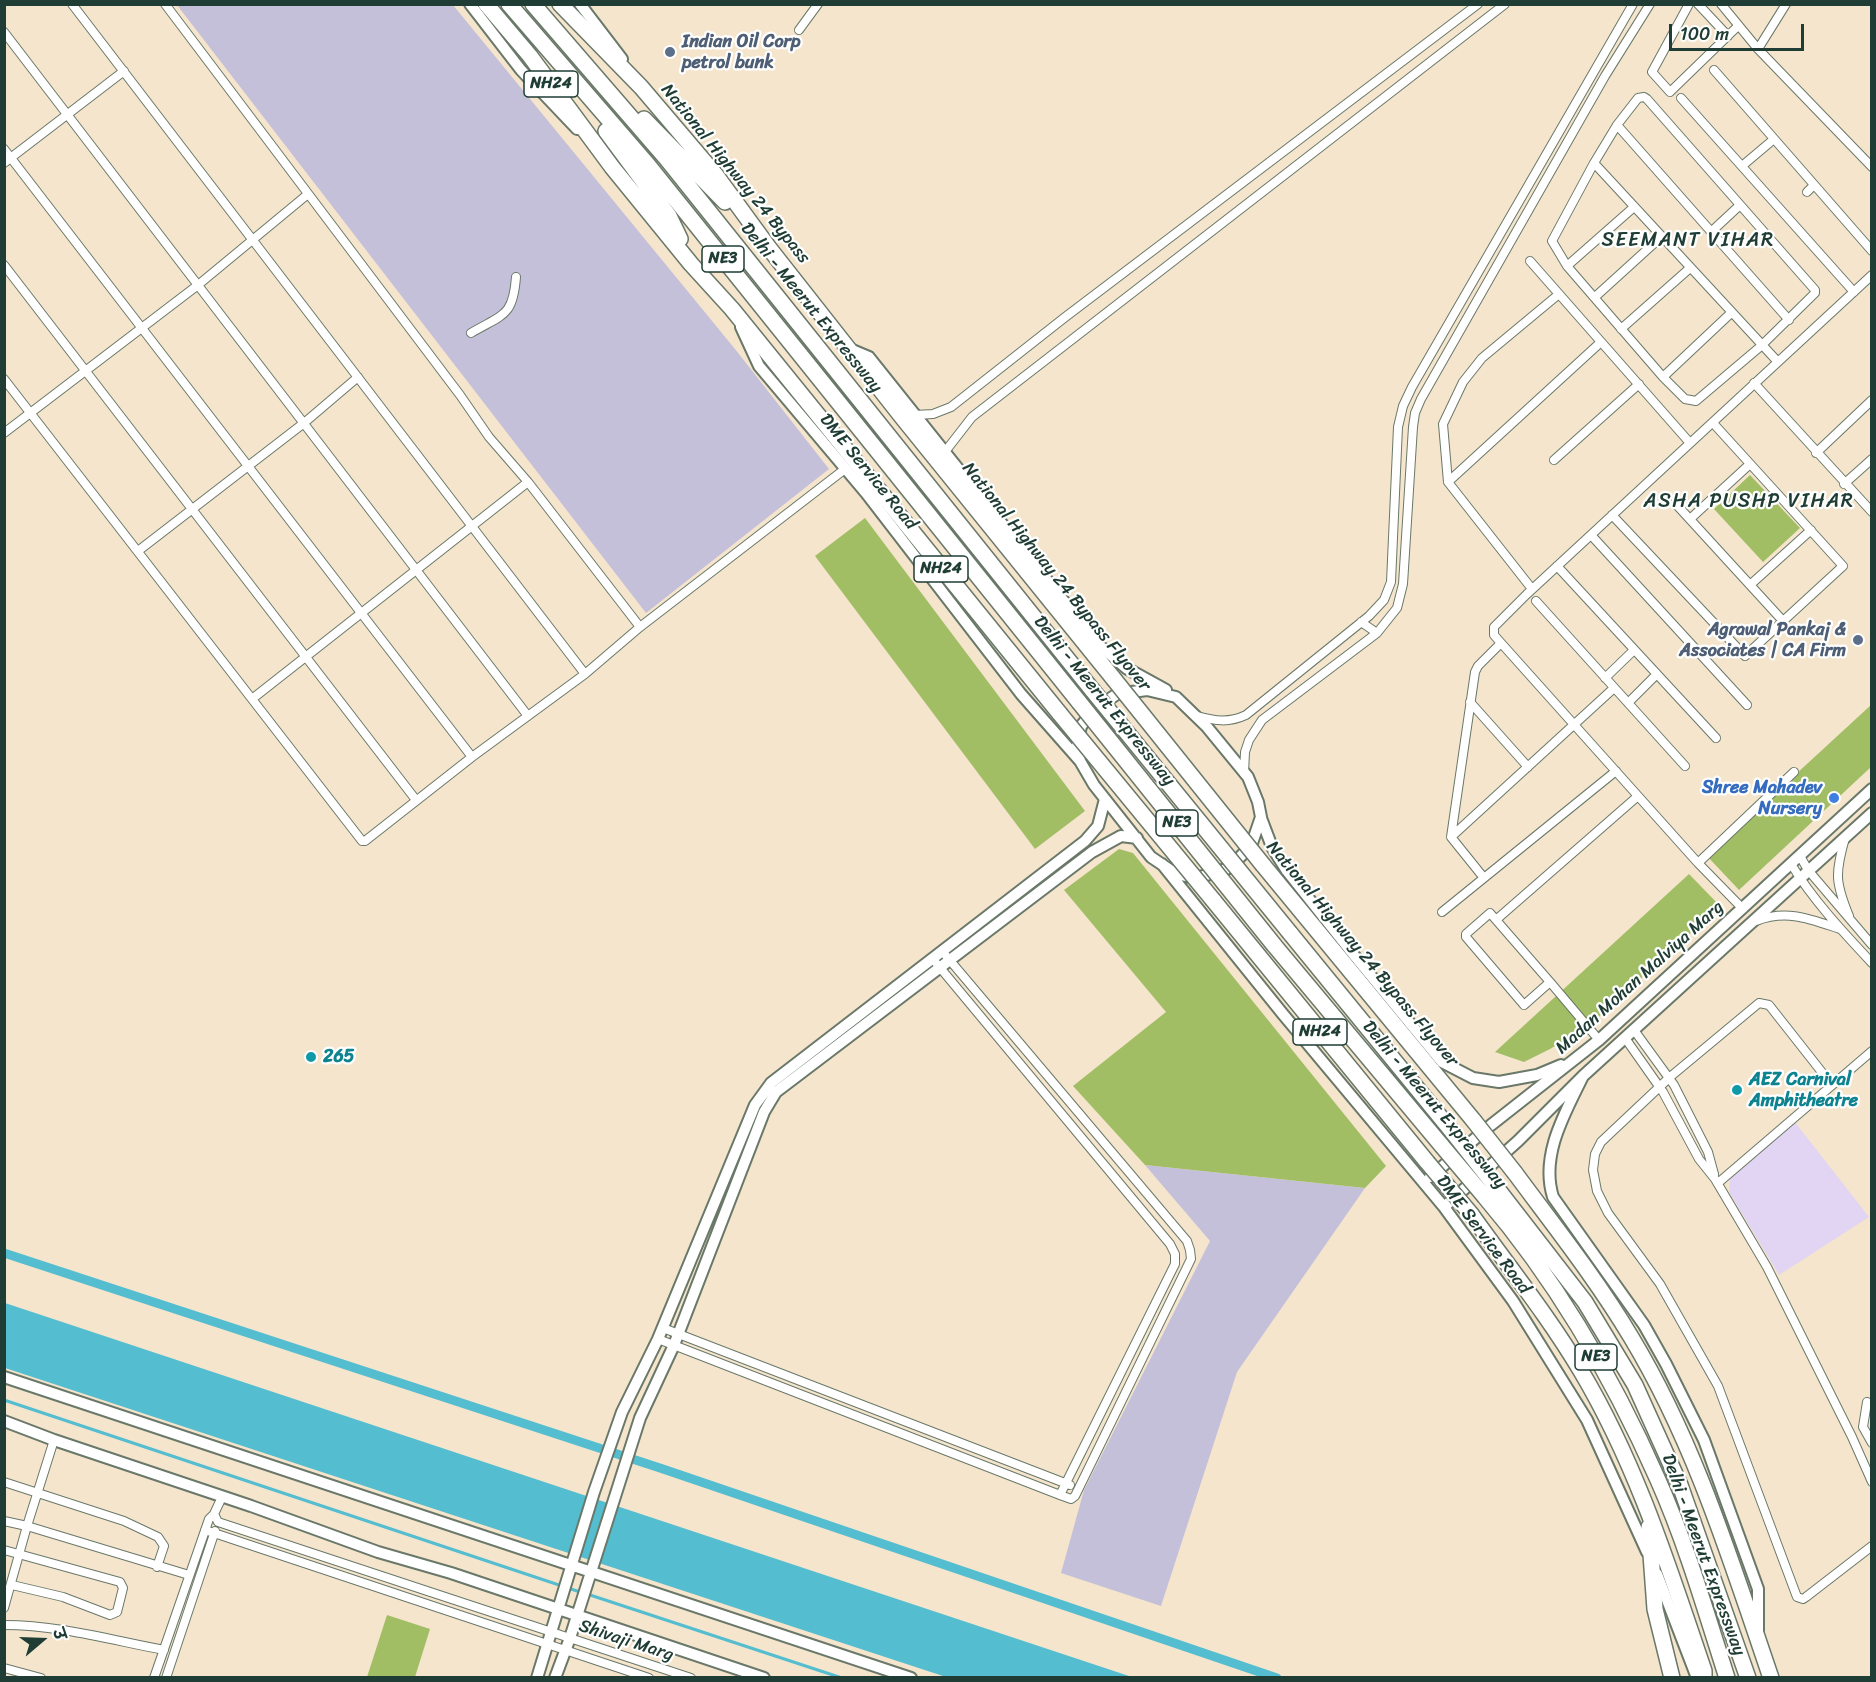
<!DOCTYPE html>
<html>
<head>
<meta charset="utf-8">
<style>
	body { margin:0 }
	#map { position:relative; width:1876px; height:1682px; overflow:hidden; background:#f4e5cc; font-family:Sriracha,"Playpen Sans Deva",sans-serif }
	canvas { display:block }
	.frame { position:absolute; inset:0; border:6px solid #1f3d34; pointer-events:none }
	.north { position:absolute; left:12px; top:1610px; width:60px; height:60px; -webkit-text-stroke:4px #fff; paint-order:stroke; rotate:71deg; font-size:16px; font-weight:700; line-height:24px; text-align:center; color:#1f3d34 }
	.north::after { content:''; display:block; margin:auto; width:21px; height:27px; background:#1f3d34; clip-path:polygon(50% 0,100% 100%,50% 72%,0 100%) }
	.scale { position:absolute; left:1669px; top:24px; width:135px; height:27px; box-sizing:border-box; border:3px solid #1f3d34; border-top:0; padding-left:8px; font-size:18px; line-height:21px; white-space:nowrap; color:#1f3d34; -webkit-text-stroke:4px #fff; paint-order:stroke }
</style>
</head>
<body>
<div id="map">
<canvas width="1876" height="1682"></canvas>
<div class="frame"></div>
<div class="north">उ</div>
<div class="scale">100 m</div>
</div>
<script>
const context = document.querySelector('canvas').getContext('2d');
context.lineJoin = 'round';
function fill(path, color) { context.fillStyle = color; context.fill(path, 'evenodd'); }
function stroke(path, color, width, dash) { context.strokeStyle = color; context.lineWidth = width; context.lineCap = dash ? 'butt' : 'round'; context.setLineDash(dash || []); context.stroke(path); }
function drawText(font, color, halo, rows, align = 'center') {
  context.font = font + ' Sriracha,sans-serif'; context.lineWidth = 4.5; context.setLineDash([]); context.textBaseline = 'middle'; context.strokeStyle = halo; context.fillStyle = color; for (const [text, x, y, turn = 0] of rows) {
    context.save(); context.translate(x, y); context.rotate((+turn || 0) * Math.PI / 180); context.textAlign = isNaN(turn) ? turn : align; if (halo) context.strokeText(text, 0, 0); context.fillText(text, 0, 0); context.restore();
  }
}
fill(new Path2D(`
	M1794 1121 1869 1217 1779 1275 1729 1192 1730 1179Z`), '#e2d4f3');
fill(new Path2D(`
	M177 5H453L735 349 829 469 646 613Z
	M1145 1165 1365 1188 1237 1372 1161 1606 1061 1573 1084 1490 1210 1241Z`), '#c5c0da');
fill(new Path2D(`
	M1750 475 1800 528 1763 562 1714 509Z
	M865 518 1085 811 1035 849 815 556Z
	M1871 705V767L1739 890 1707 856Z
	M1119 849 1133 853 1386 1166 1365 1188 1145 1165 1073 1086 1166 1012 1064 890Z
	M1689 874 1720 906 1589 1026 1550 1049 1524 1062 1495 1052Z
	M387 1615 430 1629 415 1677H367Z`), '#a1be65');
fill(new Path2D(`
	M5 1303 1132 1677H946L5 1368Z`), '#54bdd0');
stroke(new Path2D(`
	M4 1400 580 1592
	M587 1594 842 1678`), '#54bdd0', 3);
stroke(new Path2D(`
	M4 1253 663 1469 1277 1678`), '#54bdd0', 9);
const street = new Path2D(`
	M72 4 585 674
	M165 4 460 395 489 437 528 482 640 627
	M1689 4 1652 72 1670 92 1738 26
	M1698 4 1728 36
	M1721 4 1758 49 1872 167
	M799 30 818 4
	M4 32 528 716
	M1758 49 1786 4
	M1714 70 1872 251
	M1644 97 1647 99 1815 290V293L1761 346 1696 401 1685 399 1663 377 1567 266 1552 241 1594 163 1617 125 1638 98Z
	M1681 98 1854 292
	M1617 125 1789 320
	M4 149 472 757
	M4 163 124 71
	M1594 163 1778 362
	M1742 166 1774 139
	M1807 192 1814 185
	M1711 232 1740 205
	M1530 261 1690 443
	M4 265 416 800
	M1567 266 1634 207
	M1595 297 1661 237
	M1621 329 1690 268
	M471 333C503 314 513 317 516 277
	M1663 377 1731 313
	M4 379 362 841H365L472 757 585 674 640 627 845 469
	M1754 383 1872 512
	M915 415 933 414 951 407 1064 318 1478 4
	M4 433 198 285 308 194
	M944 453 972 417 1505 4
	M1816 453 1872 400
	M1554 460 1639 384
	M1448 482 1601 342
	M1844 484 1872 459
	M1675 503 1783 621
	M1612 515 1745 656 1843 566 1713 423
	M1690 519 1750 464
	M1591 535 1747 705
	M138 551 304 423 358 377
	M1557 566 1716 738
	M1750 585 1811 530
	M1532 589 1448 482 1443 424 1463 382 1482 358 1559 294
	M1536 601 1685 766
	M1361 622 1377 633
	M1605 678 1634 650
	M252 699 528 482
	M1470 702 1528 767
	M1628 703 1657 674
	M1197 716C1215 721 1229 723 1246 715L1369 616 1384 600 1391 582 1398 427 1403 406 1412 387 1633 4
	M1244 773 1245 752 1249 740 1262 720 1377 633 1397 608 1403 584 1413 427 1415 413 1421 399 1605 76 1650 4
	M1451 837 1614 688
	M1845 838C1835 873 1835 882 1849 916
	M1800 856 1808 870 1872 945
	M1698 863 1794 772
	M1791 864C1813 900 1843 932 1872 963
	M1484 878 1451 837 1475 672 1478 666 1501 643
	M1743 909 1698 863 1501 643 1494 635V627L1527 594 1872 275
	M1442 912 1616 771
	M1490 913 1550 982 1524 1005 1466 937V934Z
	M1497 919 1638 796
	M1756 921C1787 909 1810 919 1840 929
	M932 958 1170 1244 1175 1254V1264L1060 1495
	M1550 982 1599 1040
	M1634 1030 1674 1085 1708 1152 1714 1174
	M1625 1038 1663 1092 1699 1159 1715 1179 1767 1267 1852 1437 1872 1482
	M1832 1085 1769 1005 1759 1003 1670 1077 1601 1142 1595 1154 1593 1170 1597 1191 1608 1213 1660 1284 1718 1386 1797 1597 1803 1599 1806 1597 1872 1546
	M1718 1183 1872 1051
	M663 1328 1070 1485
	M658 1339 1060 1495 1071 1499 1075 1496 1191 1259 1190 1250 1187 1241 942 951
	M1867 1402 1863 1427 1872 1443
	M4 1482 124 1521 158 1537 164 1546 157 1567
	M214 1514 222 1497
	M209 1519 214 1514 218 1522 691 1678
	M4 1521 27 1526 189 1575
	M205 1530 649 1678
	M4 1550 120 1582 123 1588 117 1612 110 1615 63 1597 12 1585
	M4 1608 27 1526 54 1440
	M4 1625C58 1625 111 1640 164 1650
	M4 1668 41 1678
	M154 1678 209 1519
	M166 1678 215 1531`);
const secondary = new Path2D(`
	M470 4 521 70 577 129
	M580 4 622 59
	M741 327 759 366 866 493 1021 694 1080 761
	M850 349 869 357 1099 645 1126 668 1166 690
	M1147 690 1176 697 1207 727 1248 777 1258 802 1261 817 1251 846 1229 868 1197 878 1176 874 1151 857 1094 785 1080 761 1077 746 1081 726 1095 709 1117 694Z
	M1261 818 1272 847 1287 871 1353 954 1442 1062 1473 1078 1499 1082 1537 1075 1561 1065
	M1162 864 1282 1013 1444 1207 1513 1301 1587 1420 1647 1552
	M1583 1076C1565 1113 1540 1155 1553 1197L1644 1325 1666 1364 1704 1440 1758 1589V1630
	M1430 1177 1491 1125 1599 1040 1872 789
	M1444 1207 1518 1141 1583 1076 1872 813
	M4 1377 911 1678
	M4 1421 54 1440 251 1506 378 1552 451 1573 764 1678
	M1657 1574 1697 1678
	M537 1678 594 1492 622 1412 658 1339 755 1105 771 1083 1085 841 1098 826 1105 799
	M555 1678 570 1638 640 1418 674 1345 764 1112 776 1092 1092 852 1121 836 1137 838`);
const highway = new Path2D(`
	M486 4 530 56 612 167 691 264 732 309 1060 714
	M509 4 648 165 1079 702
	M533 4 666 158 1093 691
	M560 4 641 87 715 174 769 248 902 417 1113 678
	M644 119 725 202
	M606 131 669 216 680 239
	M1263 865 1474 1121
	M1213 900 1427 1162
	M1290 933 1455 1135
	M1274 945 1442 1146
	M1515 1173C1555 1227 1597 1280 1631 1337 1695 1443 1731 1561 1771 1678
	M1496 1187 1585 1302 1635 1385 1680 1485 1748 1678
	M1485 1197C1556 1280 1614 1380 1658 1480 1686 1543 1706 1612 1727 1678
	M1471 1214C1508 1266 1549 1317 1581 1371 1637 1465 1669 1568 1704 1671V1678
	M1649 1527 1655 1609 1672 1678`);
stroke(street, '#6a7869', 10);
stroke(secondary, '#6a7869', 14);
stroke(highway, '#6a7869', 18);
stroke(street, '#fff', 8);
stroke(secondary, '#fff', 10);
stroke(highway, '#fff', 15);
const highwayBridge = new Path2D(`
	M1113 678 1263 865
	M1093 691 1290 933
	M1079 702 1274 945
	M1060 714 1213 900
	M1474 1121 1515 1173
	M1455 1135 1496 1187
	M1442 1146 1485 1197
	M1427 1162 1471 1214`);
stroke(highwayBridge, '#6a7869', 18, []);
stroke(highwayBridge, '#fff', 15);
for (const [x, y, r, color] of [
	[670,52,6,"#5c6f8a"],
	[1858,640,6,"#5c6f8a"],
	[1834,798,6,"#3f7fe0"],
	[311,1057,6,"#0f9aa8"],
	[1737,1090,6,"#0f9aa8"]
]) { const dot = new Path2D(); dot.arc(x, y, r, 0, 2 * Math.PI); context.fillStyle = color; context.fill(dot); stroke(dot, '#fff', 2); }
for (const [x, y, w] of [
	[551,84,54],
	[723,259,42],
	[941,569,54],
	[1177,823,42],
	[1320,1032,54],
	[1596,1357,42]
]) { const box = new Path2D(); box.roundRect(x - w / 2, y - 13, w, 26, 4.5); context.fillStyle = '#fff'; context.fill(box); stroke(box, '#1f3d34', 1.5); }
drawText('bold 16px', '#1f3d34', null, [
	["NH24",551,84],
	["NE3",723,259],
	["NH24",941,569],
	["NE3",1177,823],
	["NH24",1320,1032],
	["NE3",1596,1357]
]);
drawText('bold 18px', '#4e5e75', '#fff', [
	["Indian Oil Corp",682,42],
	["petrol bunk",682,63],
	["Agrawal Pankaj &",1846,630,"right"],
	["Associates | CA Firm",1846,651,"right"]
], 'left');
drawText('18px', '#1f3d34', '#fff', [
	["National Highway 24 Bypass",735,174,51],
	["Delhi - Meerut Expressway",811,308,51],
	["DME Service Road",868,472,51],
	["National Highway 24 Bypass Flyover",1056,577,51],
	["Delhi - Meerut Expressway",1104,701,51],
	["National Highway 24 Bypass Flyover",1362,954,50],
	["Madan Mohan Malviya Marg",1640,978,-42],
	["Delhi - Meerut Expressway",1434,1105,50],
	["DME Service Road",1483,1235,53],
	["Delhi - Meerut Expressway",1703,1555,70],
	["Shivaji Marg",626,1641,18]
]);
drawText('bold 18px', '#366cbe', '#fff', [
	["Shree Mahadev",1822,788],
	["Nursery",1822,809]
], 'right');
drawText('bold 18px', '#0d838f', '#fff', [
	["265",323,1057],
	["AEZ Carnival",1749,1080],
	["Amphitheatre",1749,1101]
], 'left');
context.letterSpacing = '1.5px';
drawText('20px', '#1f3d34', '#fff', [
	["SEEMANT VIHAR",1688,241],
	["ASHA PUSHP VIHAR",1749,502]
]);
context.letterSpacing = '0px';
</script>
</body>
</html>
